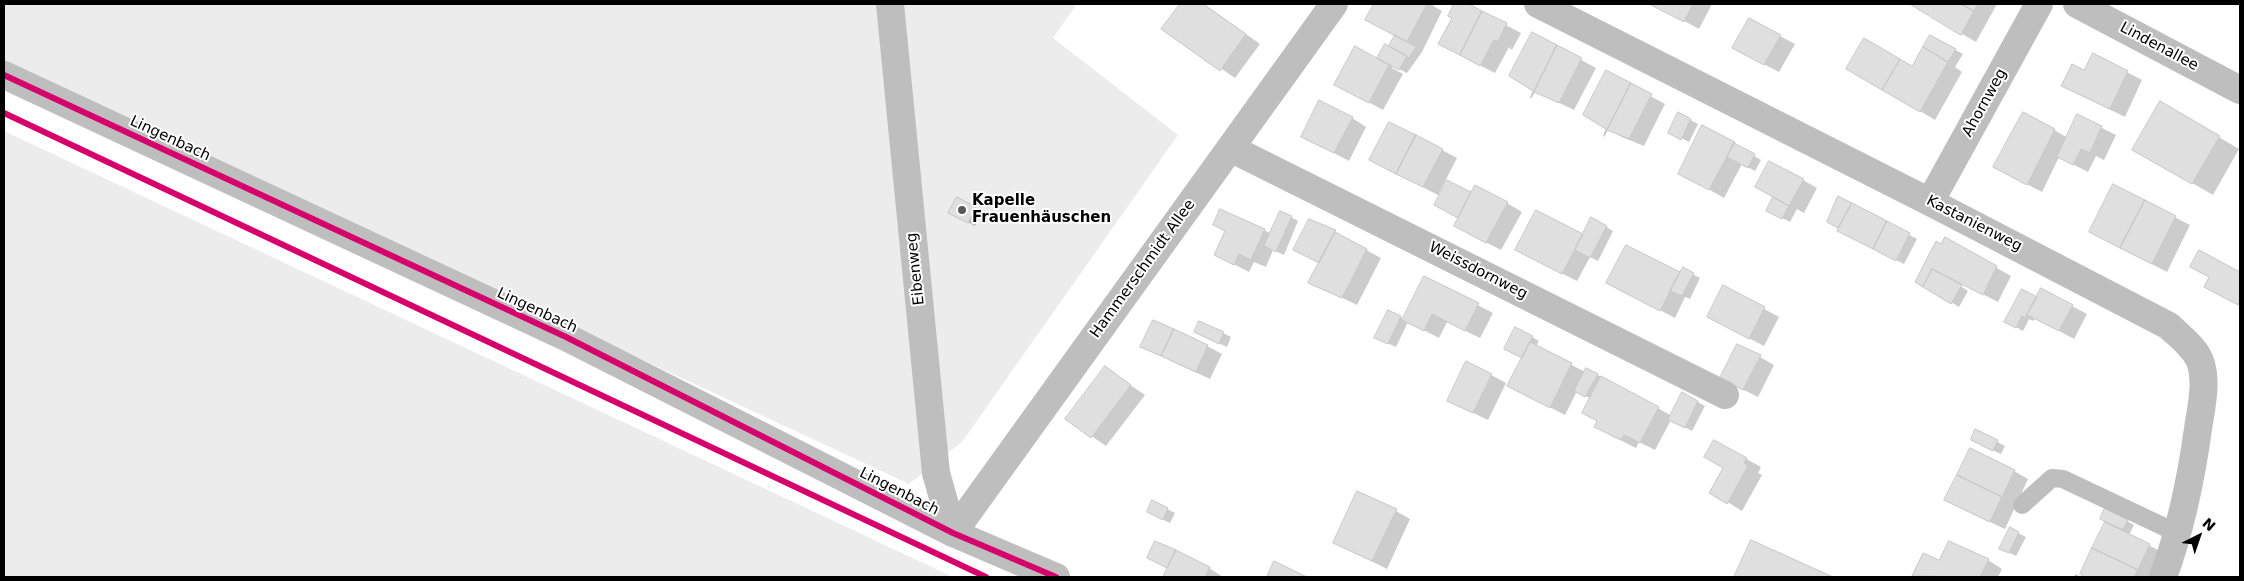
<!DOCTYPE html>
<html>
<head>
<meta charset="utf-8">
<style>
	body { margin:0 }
	#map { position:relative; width:2244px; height:581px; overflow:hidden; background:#fff; font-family:"DejaVu Sans",sans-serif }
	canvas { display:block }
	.frame { position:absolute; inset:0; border:5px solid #000; pointer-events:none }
	.north { position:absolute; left:2174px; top:511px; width:50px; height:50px; -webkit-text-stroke:4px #fff; paint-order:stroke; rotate:41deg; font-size:14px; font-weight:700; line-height:20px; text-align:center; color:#000 }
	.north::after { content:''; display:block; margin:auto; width:18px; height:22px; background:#000; clip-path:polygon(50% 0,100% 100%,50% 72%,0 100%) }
</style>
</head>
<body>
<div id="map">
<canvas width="2244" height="581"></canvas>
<div class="frame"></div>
<div class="north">N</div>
</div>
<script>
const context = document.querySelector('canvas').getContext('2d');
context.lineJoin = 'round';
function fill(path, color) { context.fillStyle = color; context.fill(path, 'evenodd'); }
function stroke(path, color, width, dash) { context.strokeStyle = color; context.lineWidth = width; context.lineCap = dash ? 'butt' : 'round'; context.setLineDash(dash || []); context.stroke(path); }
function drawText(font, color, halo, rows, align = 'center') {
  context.font = font + ' "DejaVu Sans",sans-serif'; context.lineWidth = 4; context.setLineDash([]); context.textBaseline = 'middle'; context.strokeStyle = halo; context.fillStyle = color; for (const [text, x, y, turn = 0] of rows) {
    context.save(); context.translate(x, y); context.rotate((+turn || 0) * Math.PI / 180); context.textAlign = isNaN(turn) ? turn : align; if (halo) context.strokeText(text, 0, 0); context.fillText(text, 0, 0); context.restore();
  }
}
fill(new Path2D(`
	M4 4H884L928 469 909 484 4 62Z
	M899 4H1077L1053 38 1178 135 962 442 944 456Z
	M4 131 953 577H4Z`), '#ececec');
fill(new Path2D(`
	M1181 4H1204L1260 44 1235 78 1163 29Z
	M1375 4H1435L1433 6 1442 11 1422 52 1407 73 1393 66 1392 68 1403 74 1383 110 1350 92 1378 60 1385 46 1389 48 1396 36 1367 20Z
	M1456 4H1466L1521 33 1512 50 1509 47 1495 73 1454 52 1453 18 1449 16Z
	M1653 4H1712L1699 29Z
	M1911 4H1997L1976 42Z
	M1749 20 1795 44 1779 72 1748 56Z
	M1533 34 1596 68 1574 110 1533 90Z
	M1931 37 1963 54 1955 67 1962 72 1935 120 1848 68 1912 67Z
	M2094 55 2142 80 2125 117 2062 86 2085 71Z
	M1606 72 1665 104 1644 146 1622 137 1596 123Z
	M2161 103 2239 149 2213 195 2134 149Z
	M1679 114 1698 124 1689 142 1670 132Z
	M2078 116 2116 135 2104 160 2096 156 2088 172 2059 157 2042 192 2009 175 2054 130 2068 138Z
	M1352 118 1366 127 1349 161 1317 144Z
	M1703 127 1761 160 1755 171 1742 164 1724 198 1694 181Z
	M1442 150 1457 158 1438 195 1385 168Z
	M1803 180 1817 188 1804 213 1797 209 1790 222 1775 214Z
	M1448 182 1472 194 1507 203 1522 212 1501 250 1470 234 1460 218 1443 209Z
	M2114 186 2190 225 2167 272 2090 232Z
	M1839 198 1917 239 1904 264 1853 238 1829 222Z
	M957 199 982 212 975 226 957 217Z
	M1291 217 1298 221 1284 255 1273 250 1266 267 1254 262 1249 272 1216 255 1226 232 1214 225 1264 230 1271 234Z
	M1310 220 1381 258 1357 305 1310 282 1320 263Z
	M1606 227 1613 231 1598 261 1590 257 1577 281 1531 258Z
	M1945 239 2011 276 1998 302 1955 280 1954 282 1968 291 1959 307 1917 282Z
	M1626 246 1680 274 1683 269 1700 278 1690 299 1685 297 1675 318 1622 290Z
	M2199 252 2240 273V305L2206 286 2210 277Z
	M1425 278 1493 313 1480 338 1447 322 1439 338 1408 322 1396 347 1383 341 1388 311 1404 319Z
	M1723 287 1779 317 1764 346 1723 325Z
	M2037 299 2072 306 2087 314 2074 339 2035 318 2033 321 2029 319 2023 331 2006 321Z
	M1200 322 1231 337 1227 347 1203 336Z
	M1532 337 1539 341 1536 346 1585 372 1587 369 1672 416 1683 394 1705 406 1692 431 1671 420 1655 450 1639 442 1636 448 1610 435 1599 421 1591 399 1577 391 1565 415 1508 386Z
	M1207 346 1222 354 1210 379 1169 360Z
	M1760 357 1774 365 1758 397 1736 386Z
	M1105 368 1145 395 1106 446 1067 419Z
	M1491 375 1506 383 1488 420 1463 408Z
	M1976 431 2005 446 2001 454 1979 444Z
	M1714 441 1761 467 1758 473 1762 475 1742 511 1711 492 1724 468Z
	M2014 471 2028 479 2005 529 1960 508Z
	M1153 502 1175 513 1170 523 1155 516Z
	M1396 511 1410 519 1387 569 1335 543Z
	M2127 521 2134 525 2129 535 2164 553 2152 577H2087L2081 574 2111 524Z
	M2010 529 2026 537 2016 556 2008 552Z
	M1155 542 1209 568 1223 577H1165L1169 568 1155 562Z
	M1752 542 1830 577H1736Z
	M1988 560 2002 569 1998 577 1914 576 1939 562Z
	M2075 574 2082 577H2074Z`), '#0003');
const building = new Path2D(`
	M1180 4H1203L1246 34 1220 71 1161 29Z
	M1374 4H1427L1407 42 1365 20Z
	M1454 4H1469L1482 11 1460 55 1438 44 1452 18 1448 16Z
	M1652 4H1693L1684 22 1651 5Z
	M1910 4H1961L1974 11 1961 35Z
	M1961 4H1978L1974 11Z
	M1482 11 1507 23 1498 42 1494 40 1480 66 1460 55Z
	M1749 18 1781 35 1764 65 1732 48Z
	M1532 32 1557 45 1531 97 1533 91 1509 76Z
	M1395 35 1416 47 1409 58 1389 46Z
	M1930 35 1956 49 1948 62 1923 47Z
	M1864 38 1900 59 1882 90 1846 69Z
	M1385 44 1407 56 1399 70 1377 58Z
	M1557 45 1582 58 1559 103 1534 92 1531 98Z
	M1355 46 1389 65 1369 103 1334 85Z
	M1923 47 1948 62 1920 112 1882 90 1900 59 1912 66Z
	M2093 53 2128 71 2110 109 2061 86 2072 64 2084 70Z
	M1606 70 1631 83 1604 135 1606 129 1583 115Z
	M1631 83 1652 94 1629 139 1607 130 1604 136Z
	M1319 100 1353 117 1334 153 1301 137Z
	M2160 101 2220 136 2192 184 2132 150Z
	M1678 112 1691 119 1681 140 1668 133Z
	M2023 112 2055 129 2027 185 1993 167Z
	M2077 114 2102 126 2090 153 2081 149 2073 165 2057 157Z
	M1389 122 1416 135 1396 174 1369 160Z
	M1702 125 1735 142 1709 190 1678 174Z
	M1416 135 1443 149 1423 187 1396 174Z
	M1734 143 1755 154 1748 168 1727 157Z
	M1769 161 1804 179 1789 206 1755 187Z
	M1447 180 1471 192 1458 218 1434 205Z
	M2113 184 2145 200 2120 248 2089 232Z
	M1475 185 1508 202 1486 243 1454 226Z
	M1838 196 1852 203 1838 228 1827 222Z
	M957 197 976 207 968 223 948 213Z
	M1773 197 1789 206 1782 219 1766 211Z
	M2145 200 2176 216 2152 264 2120 248Z
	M1852 203 1887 221 1873 249 1837 231Z
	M1220 209 1265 229 1251 260 1239 254 1234 265 1214 255 1225 231 1213 225Z
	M1536 210 1583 234 1562 274 1515 250Z
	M1280 211 1292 216 1276 252 1264 246Z
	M1591 217 1607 226 1590 258 1575 250Z
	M1309 219 1336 230 1319 263 1293 250Z
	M1887 221 1910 233 1896 261 1873 249Z
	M1335 232 1367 249 1342 298 1308 283Z
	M1945 237 1997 266 1983 295 1932 269 1923 287 1915 282 1936 241 1941 244Z
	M1626 245 1680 272 1660 311 1606 283Z
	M2199 250 2240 272V300L2238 305 2204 287 2209 277 2190 267Z
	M1683 267 1694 273 1682 296 1670 291Z
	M1932 269 1962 285 1951 304 1923 287Z
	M1424 276 1479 303 1465 331 1432 314 1424 331 1402 320Z
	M1723 285 1765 307 1749 339 1707 317Z
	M2041 288 2073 305 2059 331 2027 315Z
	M2022 289 2037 297 2025 318 2022 316 2016 328 2004 322Z
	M1388 310 1401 316 1388 344 1374 338Z
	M1153 320 1174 329 1161 356 1140 347Z
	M1199 321 1224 332 1219 344 1194 332Z
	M1515 327 1533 336 1522 358 1504 349Z
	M1174 329 1208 345 1196 372 1161 356Z
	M1530 342 1572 363 1550 408 1507 386Z
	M1737 344 1761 355 1743 390 1720 378Z
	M1466 361 1492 374 1473 413 1447 401Z
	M1105 366 1131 385 1091 438 1065 419Z
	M1586 368 1598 374 1585 397 1574 391Z
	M1601 376 1659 407 1640 443 1624 435 1621 440 1594 427 1597 421 1582 413Z
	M1682 392 1698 401 1685 428 1668 420Z
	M1975 429 1998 440 1993 451 1971 440Z
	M1714 440 1747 458 1744 463 1748 466 1727 504 1709 493 1723 468 1704 457Z
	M1970 448 2015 470 2002 497 1957 475Z
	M1957 475 2002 497 1990 522 1944 500Z
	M1357 491 1397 509 1372 561 1333 543Z
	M1152 500 1168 508 1163 520 1147 512Z
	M2105 508 2128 520 2123 530 2100 519Z
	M2105 522 2150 544 2138 570 2092 548Z
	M2010 527 2019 532 2009 553 1999 549Z
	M1751 540 1833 577H1734Z
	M1155 541 1176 550 1167 568 1147 558Z
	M1949 541 1989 559 1980 577 1912 576 1923 553 1939 560Z
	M2092 548 2138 570 2134 577H2085L2080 574Z
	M1176 550 1210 567 1205 577H1163Z
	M1274 561 1307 577H1267Z`);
fill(building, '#dfdfdf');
stroke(building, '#c7c7c7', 1);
stroke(new Path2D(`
	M2022 505 2052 478 2063 479 2177 533`), '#bebebe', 18);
stroke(new Path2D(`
	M890 4 936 473 953 533
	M1538 4 1930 202 2169 326C2179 336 2197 349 2201 364 2207 384 2201 408 2198 429 2191 479 2181 529 2163 577
	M2077 4 2240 90
	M1230 148 1725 395
	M1930 202 2039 4
	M953 533 1334 4`), '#bebebe', 28);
stroke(new Path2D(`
	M4 75 566 337 953 533 1056 577`), '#bebebe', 28);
stroke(new Path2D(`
	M4 75 566 337 953 533 1056 577
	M4 113 986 577`), '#d6006c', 6);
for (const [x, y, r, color] of [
	[962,210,5,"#595959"]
]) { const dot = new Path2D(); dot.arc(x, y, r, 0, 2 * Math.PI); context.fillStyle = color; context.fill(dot); stroke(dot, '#fff', 2); }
drawText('15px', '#000', '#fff', [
	["Lindenallee",2159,47,28],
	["Ahornweg",1985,103,-61],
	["Lingenbach",170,139,25],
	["Kastanienweg",1974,224,27],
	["Eibenweg",916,269,-96],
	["Hammerschmidt Allee",1143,269,-54],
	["Weissdornweg",1478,271,27],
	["Lingenbach",537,311,25],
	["Lingenbach",899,492,27]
]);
drawText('bold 15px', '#000', '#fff', [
	["Kapelle",972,201],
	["Frauenhäuschen",972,218]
], 'left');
</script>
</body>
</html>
